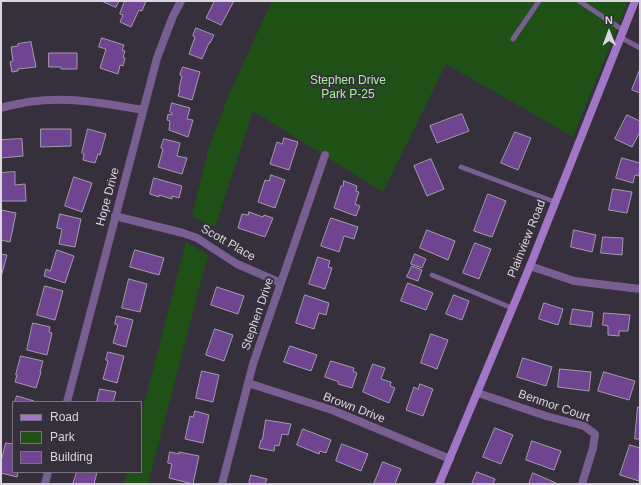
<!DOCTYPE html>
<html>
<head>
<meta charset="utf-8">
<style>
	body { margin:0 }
	#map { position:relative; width:641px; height:485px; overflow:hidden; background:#362f3c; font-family:Arial,sans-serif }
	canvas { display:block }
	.frame { position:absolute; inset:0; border:2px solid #dad6de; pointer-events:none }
	.legend { position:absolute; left:12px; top:401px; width:130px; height:72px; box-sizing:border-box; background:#362f3c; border:1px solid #78727d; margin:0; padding:5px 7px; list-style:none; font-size:12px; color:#dad6de }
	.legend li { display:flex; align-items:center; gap:8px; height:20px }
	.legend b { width:20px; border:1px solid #78727d }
	.north { position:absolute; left:589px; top:12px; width:40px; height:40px; -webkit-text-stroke:3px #362f3c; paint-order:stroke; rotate:359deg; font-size:11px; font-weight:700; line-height:16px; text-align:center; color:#dad6de }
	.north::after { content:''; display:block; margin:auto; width:14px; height:18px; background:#dad6de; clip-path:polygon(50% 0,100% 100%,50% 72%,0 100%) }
</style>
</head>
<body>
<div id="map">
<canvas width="641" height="485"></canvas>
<div class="frame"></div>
<ul class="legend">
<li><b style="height:5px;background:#a176c6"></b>Road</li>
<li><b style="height:11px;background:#1f5117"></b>Park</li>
<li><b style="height:11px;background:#6f4591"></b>Building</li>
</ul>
<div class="north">N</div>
</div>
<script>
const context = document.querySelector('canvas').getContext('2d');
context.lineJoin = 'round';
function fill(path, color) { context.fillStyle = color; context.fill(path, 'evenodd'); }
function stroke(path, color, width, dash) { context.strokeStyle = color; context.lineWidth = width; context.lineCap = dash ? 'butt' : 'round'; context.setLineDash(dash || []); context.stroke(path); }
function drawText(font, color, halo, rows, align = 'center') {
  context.font = font + ' Arial,sans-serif'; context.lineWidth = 3.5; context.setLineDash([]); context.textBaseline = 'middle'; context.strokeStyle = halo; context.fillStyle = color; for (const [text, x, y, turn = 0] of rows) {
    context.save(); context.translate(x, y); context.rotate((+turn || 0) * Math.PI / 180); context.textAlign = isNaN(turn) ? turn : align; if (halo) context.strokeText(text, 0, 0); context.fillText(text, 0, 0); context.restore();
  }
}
fill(new Path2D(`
	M272 1H626L628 2 573 137 446 64 383 192 253 111 215 227 192 217 208 150 230 92Z
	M186 242 208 255 148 484H124L127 472H141V416Z`), '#1f5117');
const building = new Path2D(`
	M102 1H119L116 7Z
	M125 1H146L142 11 139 10 131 27 120 22 123 15 120 14Z
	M212 1H234L221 25 206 18 214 2Z
	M196 28 214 35 210 43H209L202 59 189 54 195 37 193 36Z
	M102 38 124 45 122 50 125 51 123 57 125 58 123 66 120 65 118 74 100 68 106 49 99 47Z
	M31 42 36 67 18 69V71L12 72 10 62 13 61 11 47 18 46V44Z
	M49 53H77V69H61V67H49Z
	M183 67 200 72 192 100 178 96 180 90 179 89 182 76 180 75Z
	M640 69V93L632 90Z
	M172 103 190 108 187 119 193 120 188 137 169 130 170 121 167 120 168 114 172 115V113L170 112Z
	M462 114 469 131 437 143 430 126Z
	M627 115 640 121V132L632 147 615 139Z
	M41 129H71V146L41 147Z
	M88 129 106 134 100 155 98 154 95 163 83 160 84 154 82 153Z
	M515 132 531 138 518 170 501 163Z
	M284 138 298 142 289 170 270 164 277 142 282 144Z
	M22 139 23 156 1 158V140Z
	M164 139 180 143 177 156 187 158 182 174 158 167 163 149 161 148Z
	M622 158 640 163 639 176 635 175 633 183 616 178Z
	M431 159 444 189 427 196 414 166Z
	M15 172V185L25 184 26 201H1V173Z
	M271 175 285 180 275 208 258 202 265 180 269 181Z
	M74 177 92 183 82 212 65 206Z
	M154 178 182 186 179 198 172 196V199L159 195V197L150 194Z
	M344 181 357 186 356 191 359 192 355 204 360 206 356 216 334 208 341 186H343Z
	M613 189 632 192 627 213 609 210Z
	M488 194 506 201 492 237 474 231Z
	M1 210 16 213 10 242 1 240Z
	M249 212 263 217 264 215 273 218 265 237 238 228 242 214 248 215Z
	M60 214 81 219 75 247 59 244 62 229 57 228Z
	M331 218 358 227 354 239 344 236 339 252 321 246Z
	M427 230 455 241 448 260 420 248Z
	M574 230 596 235 592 252 571 247Z
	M603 237 623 238 622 255 601 253Z
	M475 243 491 249 479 279 463 273Z
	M57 250 74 256 65 283 44 276 46 269 50 271Z
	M135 250 164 258 159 275 130 267Z
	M1 254 7 255 1 277Z
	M415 254 426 259 422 268 411 264Z
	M318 257 330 261 328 267 332 268 325 289 309 284Z
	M412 266 422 270 418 281 407 277Z
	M129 279 147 284 140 312 122 308Z
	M408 283 433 293 426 310 401 301Z
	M45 286 63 291 55 320 37 315Z
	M217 287 244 296 238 314 211 305Z
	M305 295 329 303 326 315 319 313 314 329 296 323Z
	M454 295 469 301 462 320 446 314Z
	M544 303 563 309 558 325 539 319Z
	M573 309 593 312 591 327 570 324Z
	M604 313 630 315 628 331H619V336L608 335V326L603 325Z
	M117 316 133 320 126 347 113 343 118 325 115 324Z
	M33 323 50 327 49 332 52 333 47 355 27 350Z
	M215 329 233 335 224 361 206 355Z
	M431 334 448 340 437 369 421 363Z
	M290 346 317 355 311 371 284 362Z
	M108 352 124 356 117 383 103 379 108 361 106 360Z
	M21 356 43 361 40 372H41L36 388 15 382 17 375H16Z
	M523 358 552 367 546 386 517 377Z
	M331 361 354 368 353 371 357 373 352 388 338 384 339 382 325 377Z
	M373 364 385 368 381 379 391 382 390 386 395 388 389 403 363 392Z
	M560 369 591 372 589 391 558 387Z
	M202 371 219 375 213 402 196 398Z
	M604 372 635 381 629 400 598 391Z
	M420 384 433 389 423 416 406 410 414 387 418 389Z
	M100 389 116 392 113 402H97Z
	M17 396 34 401V402H15Z
	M638 407 640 408V439H635Z
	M195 411 209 415 203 443 185 439 190 416 193 417Z
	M266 420 291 424 288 435 282 434 279 446 275 445 274 451 259 448 261 440H262Z
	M495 428 513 435 501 464 483 457Z
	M303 429 331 440 326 453 320 451 319 454 297 445Z
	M532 441 561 451 554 470 526 460Z
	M6 443 13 444V472H18L17 477 1 473V462Z
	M342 444 368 454 361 471 336 461Z
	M630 445 640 448 639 481 620 475Z
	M170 452 179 454V452L199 456 193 484 169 478 172 464 168 463Z
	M383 462 401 469 395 484H374Z
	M77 472H97L94 484H73Z
	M477 472 495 479 493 484H472Z
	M533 473 556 483 555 484H529Z
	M251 475 267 479 265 484H249Z`);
fill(building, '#6f4591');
stroke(building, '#a39cab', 1);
stroke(new Path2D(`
	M579 1 623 30
	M620 37 640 48
	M513 39 539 1
	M461 167 555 202
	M432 275 512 308`), '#795e91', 5);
stroke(new Path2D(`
	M1 108C51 93 93 101 143 110
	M115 216 183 233 197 238 237 264 281 283
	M530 266 574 281 640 289
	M248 383 332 410 450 459
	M478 393 546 416 584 426 595 434 593 448 582 484
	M67 402 157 58 173 16 181 1
	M45 484 48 472
	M222 484 253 364 325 155`), '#795e91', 8);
stroke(new Path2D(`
	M439 484 530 266 635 1`), '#a176c6', 8);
drawText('12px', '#a2f794', '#362f3c', [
	["Stephen Drive",348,81],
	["Park P-25",348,95]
]);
drawText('12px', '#dad6de', '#362f3c', [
	["Hope Drive",108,197,-75],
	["Plainview Road",527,239,-68],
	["Scott Place",228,243,30],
	["Stephen Drive",258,314,-71],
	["Benmor Court",554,406,19],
	["Brown Drive",354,408,21]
]);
</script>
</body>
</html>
